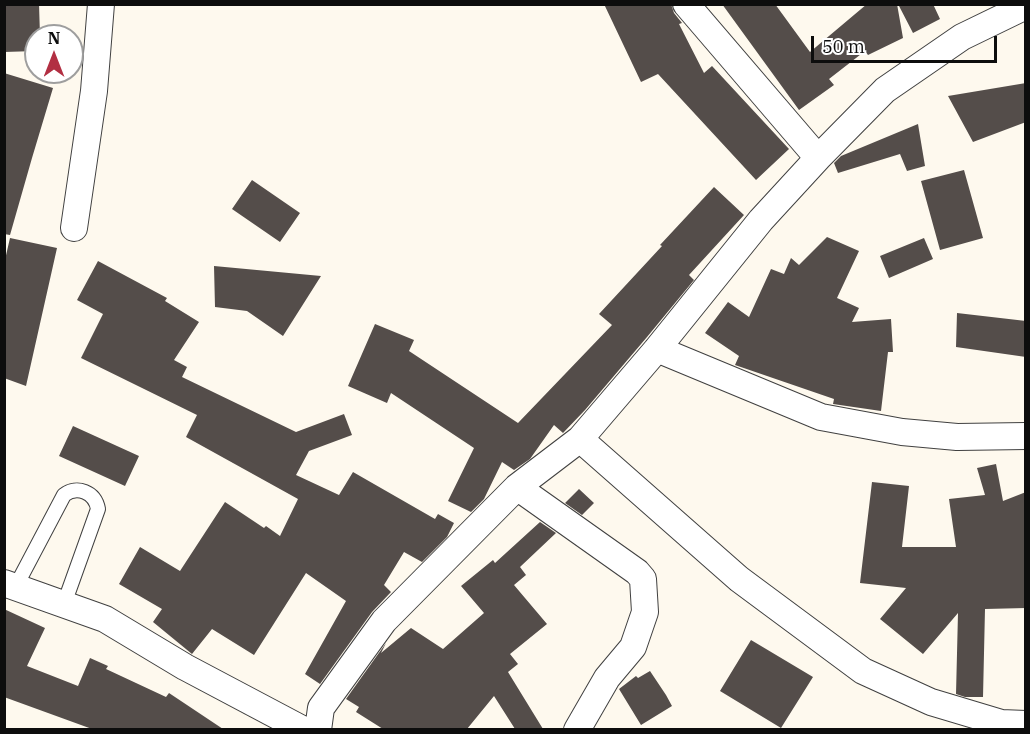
<!DOCTYPE html>
<html>
<head>
<meta charset="utf-8">
<style>
	body { margin:0 }
	#map { position:relative; width:1030px; height:734px; overflow:hidden; background:#fef9ee; font-family:"IBM Plex Serif",serif }
	canvas { display:block }
	.frame { position:absolute; inset:0; border:6px solid #0d0d0d; pointer-events:none }
	.north { position:absolute; left:24px; top:24px; width:60px; height:60px; box-sizing:border-box; background:#fff; border:2px solid #9e9e9e; border-radius:50%; rotate:0deg; font-size:16px; font-weight:700; line-height:24px; text-align:center; color:#0d0d0d }
	.north::after { content:''; display:block; margin:auto; width:21px; height:27px; background:#b22f42; clip-path:polygon(50% 0,100% 100%,50% 72%,0 100%) }
	.scale { position:absolute; left:811px; top:36px; width:186px; height:27px; box-sizing:border-box; border:3px solid #0d0d0d; border-top:0; padding-left:8px; font-size:18px; line-height:21px; white-space:nowrap; color:#0d0d0d; -webkit-text-stroke:4px #fff; paint-order:stroke }
</style>
</head>
<body>
<div id="map">
<canvas width="1030" height="734"></canvas>
<div class="frame"></div>
<div class="north">N</div>
<div class="scale">50 m</div>
</div>
<script>
const context = document.querySelector('canvas').getContext('2d');
context.lineJoin = 'round';
function fill(path, color) { context.fillStyle = color; context.fill(path, 'evenodd'); }
function stroke(path, color, width, dash) { context.strokeStyle = color; context.lineWidth = width; context.lineCap = dash ? 'butt' : 'round'; context.setLineDash(dash || []); context.stroke(path); }
fill(new Path2D(`
	M4 4H39L40 36H36V51L4 52Z
	M604 4H671L674 13 682 23 679 24 704 73 712 66 789 149 756 180 658 74 641 82Z
	M722 4H775L810 52 867 4H897L903 38 868 55 865 51 829 79 834 85 799 110Z
	M898 4H933L940 19 913 33Z
	M4 73 53 88 32 158 10 235 4 234Z
	M1026 83V122L973 142 948 96Z
	M918 124 925 166 907 171 900 154 838 173 834 163 841 156Z
	M964 170 983 238 940 250 921 181Z
	M252 180 300 213 280 242 232 209Z
	M714 187 744 215 689 275 694 280 647 337 585 410 563 433 554 425 530 459 514 470 502 462 484 499 471 512 448 501 474 448 391 393 387 403 348 386 375 324 414 340 409 351 518 423 612 325 599 314 662 246 660 245Z
	M827 237 859 251 837 298 859 308 852 322 891 319 893 352H888L881 411 833 404 834 399 735 365 739 356 705 333 728 302 749 317 771 269 784 274 791 258 799 265Z
	M10 238 57 248 26 386 4 378V264Z
	M924 238 933 259 889 278 880 256Z
	M98 261 167 298 165 301 199 322 174 360 187 367 182 377 296 432 344 414 352 435 309 451 296 475 339 495 353 472 435 519 438 514 454 523 447 537 422 562 404 552 384 585 391 592 372 612 320 684 305 674 346 601 306 573 254 655 212 629 192 654 153 622 162 609 119 584 140 547 180 571 225 502 264 528 266 526 280 536 298 499 186 437 197 415 81 358 103 314 77 300Z
	M214 266 321 276 283 336 247 311 215 307Z
	M957 313 1026 321V357L956 347Z
	M73 426 139 456 125 486 59 456Z
	M996 464 1003 501 1026 492V608L985 609 983 697H965L956 694 958 613 923 654 880 619 906 588 860 583 872 482 909 486 902 547H956L949 499 985 495 977 468Z
	M579 489 594 503 582 515 565 503Z
	M540 522 556 533 520 567 526 575 514 585 547 624 510 654 518 664 508 672 543 729H515L494 696 467 729H383L356 712 359 707 346 699 386 643 381 653 411 628 443 649 484 613 461 586 493 560 495 563Z
	M4 609 45 628 27 666 78 686 90 658 108 666 106 669 166 697 169 693 223 729H92L4 697Z
	M751 640 813 677 781 728 720 691Z
	M650 671 666 695 672 706 641 725 619 689 636 676 638 678Z`), '#544d4a');
const lane = new Path2D(`
	M16 586 64 495C77 485 95 492 98 509L64 604`);
const street = new Path2D(`
	M686 4 818 158
	M74 228 94 91 101 4
	M657 349 821 417 902 432 957 437 1026 436
	M580 439 739 579 863 671 931 702 1001 723 1026 724
	M517 487 637 572 643 579 645 612 633 647 607 678 577 730
	M4 583 105 619 185 667 304 730
	M318 730 321 708 384 621 517 487 580 439 657 349 761 220 818 158 885 90 962 37 1026 6`);
stroke(lane, '#404040', 16);
stroke(street, '#404040', 28);
stroke(lane, '#fff', 14);
stroke(street, '#fff', 26);
</script>
</body>
</html>
